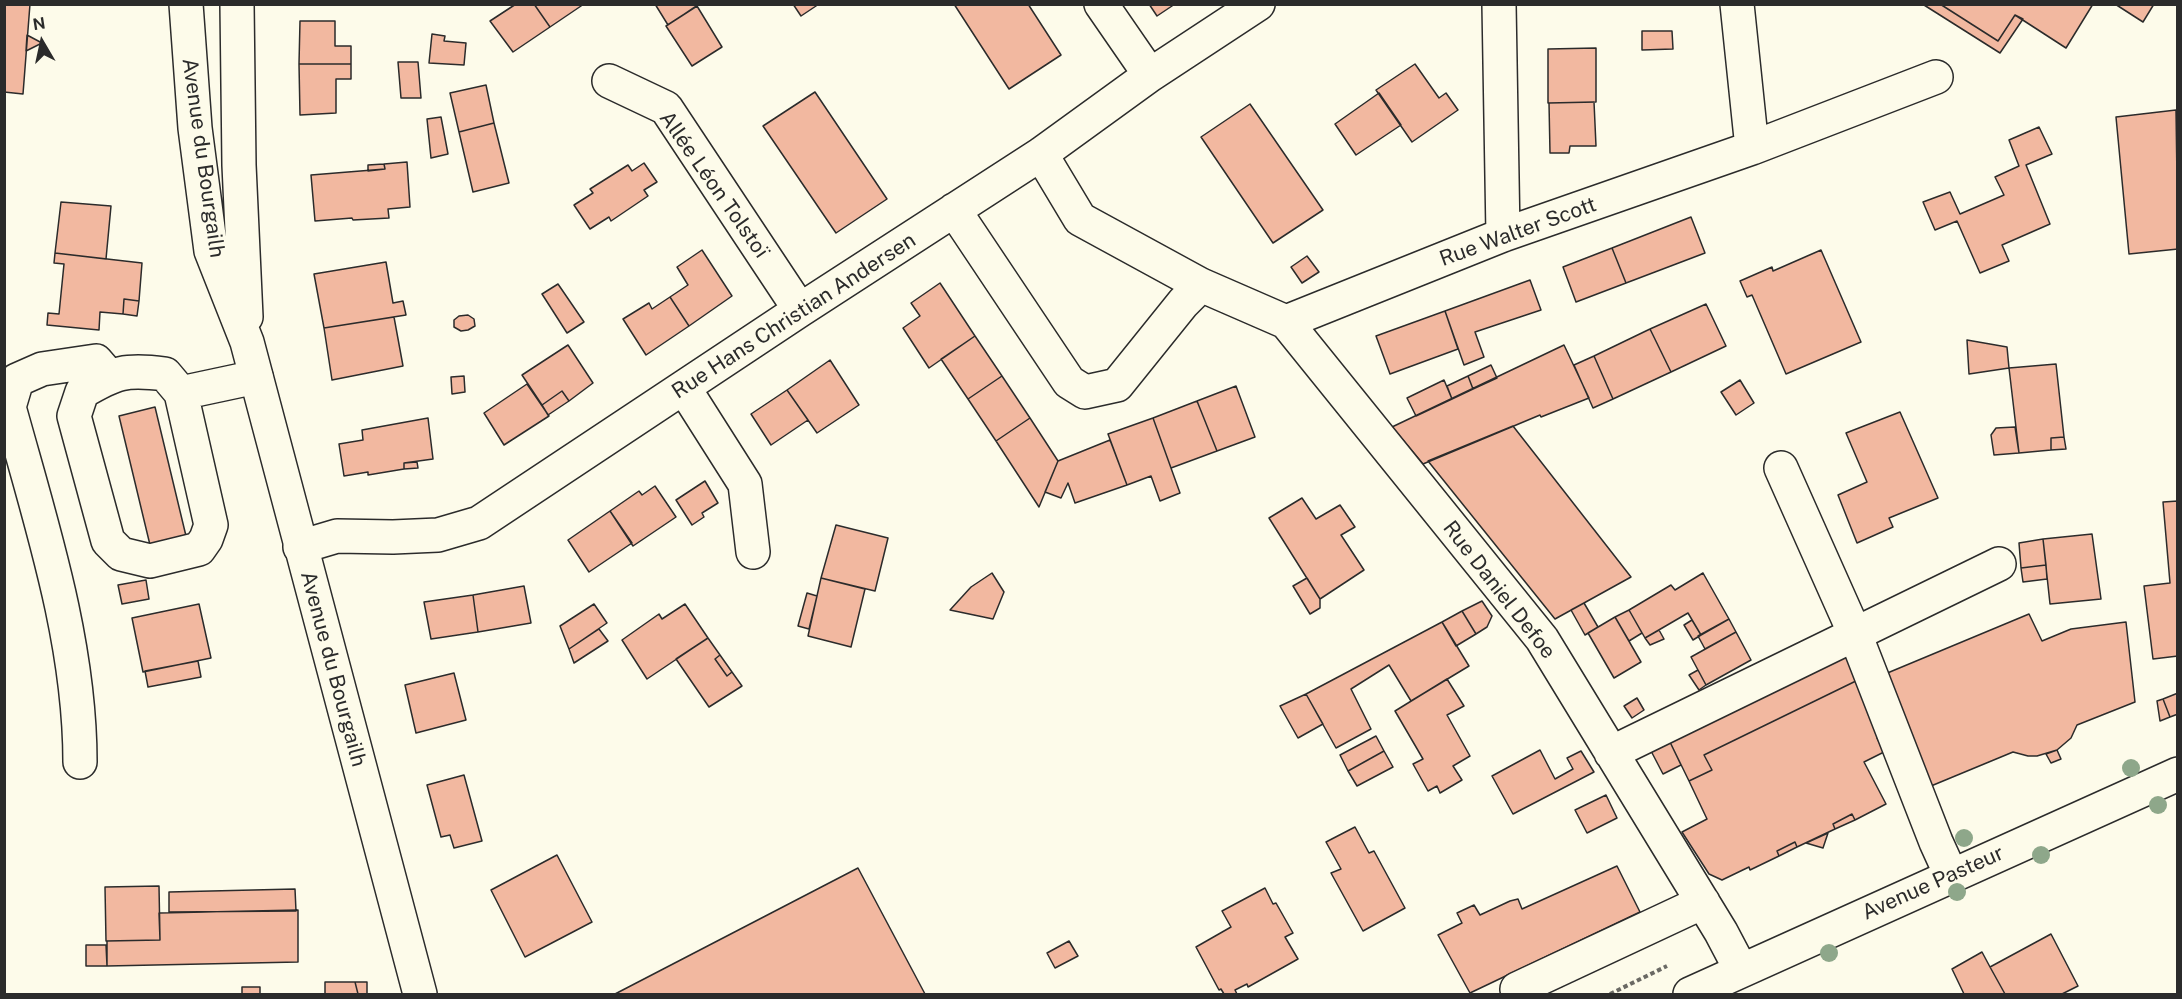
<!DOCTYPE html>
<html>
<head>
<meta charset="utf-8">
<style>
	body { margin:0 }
	#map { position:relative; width:2182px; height:999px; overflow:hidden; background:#fdfbea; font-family:"Public Sans",sans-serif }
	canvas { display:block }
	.frame { position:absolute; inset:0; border:6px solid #2b2b2b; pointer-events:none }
	.north { position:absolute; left:12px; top:12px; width:60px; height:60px; -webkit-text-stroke:4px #fdfbea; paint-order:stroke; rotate:351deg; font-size:16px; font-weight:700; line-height:24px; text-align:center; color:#2b2b2b }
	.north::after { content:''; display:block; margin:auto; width:21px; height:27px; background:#2b2b2b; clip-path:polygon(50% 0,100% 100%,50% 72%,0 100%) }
</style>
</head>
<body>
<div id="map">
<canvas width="2182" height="999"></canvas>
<div class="frame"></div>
<div class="north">N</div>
</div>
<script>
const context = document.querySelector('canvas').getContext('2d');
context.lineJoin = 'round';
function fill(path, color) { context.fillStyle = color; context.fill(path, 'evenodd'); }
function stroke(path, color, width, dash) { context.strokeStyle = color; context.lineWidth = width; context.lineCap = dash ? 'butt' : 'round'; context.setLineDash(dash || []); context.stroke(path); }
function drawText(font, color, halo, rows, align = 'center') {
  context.font = font + ' "Public Sans",sans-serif'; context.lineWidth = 4.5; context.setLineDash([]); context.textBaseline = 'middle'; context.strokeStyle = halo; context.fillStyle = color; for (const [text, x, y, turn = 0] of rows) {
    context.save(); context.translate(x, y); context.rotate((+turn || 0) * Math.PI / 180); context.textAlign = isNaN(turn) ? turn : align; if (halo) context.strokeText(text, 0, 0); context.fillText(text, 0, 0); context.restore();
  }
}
const building = new Path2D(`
	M4 4H30L23 94 4 92Z
	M516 4H534L550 27 513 52 490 21Z
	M534 4H584L550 27Z
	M655 4H699L668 25Z
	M793 4H819L801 16Z
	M954 4H1028L1061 55 1009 89Z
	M1149 4H1175L1157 16Z
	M1940 4H2093L2066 48 2015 15 1998 41Z
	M1940 4 1998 41 2015 15 2023 19 2000 53 1924 5Z
	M2115 4H2154L2143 22Z
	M697 6 722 47 692 66 666 26Z
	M300 21H335V46H351V64H299Z
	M1642 31H1672L1673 49 1642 50Z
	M432 34 445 36 444 41 466 43 464 65 429 63Z
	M27 35 42 43 26 51Z
	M1596 48V102L1548 103V49Z
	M398 62H418L421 98H401Z
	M299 64H351V79H336V113L300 115Z
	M1415 64 1439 98 1446 93 1458 110 1412 142 1376 90Z
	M486 85 494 123 459 132 450 93Z
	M815 92 887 199 836 233 763 126Z
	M1379 93 1401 125 1356 155 1335 124Z
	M1594 102 1596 146H1570L1569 153H1550L1549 103Z
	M1250 104 1323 210 1273 243 1201 137Z
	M2176 110 2178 249 2129 254 2116 117Z
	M441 117 448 154 431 158 427 119Z
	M494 123 509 183 473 192 459 132Z
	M2039 127 2052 154 2026 165 2050 224 2002 245 2009 261 1980 273 1957 221 1935 230 1923 202 1950 192 1960 214 2004 195 1995 177 2019 166 2009 140Z
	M407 162 410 207 388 209 389 218 353 220 352 218 315 221 311 175 385 169 384 164Z
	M644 163 657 182 644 190 648 196 611 221 609 217 590 229 574 205 593 193 590 189 628 165 632 171Z
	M384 164 385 169 368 171V165Z
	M61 202 111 206 106 259 55 253Z
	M1691 217 1705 253 1626 283 1612 248Z
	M1612 248 1626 283 1576 302 1563 267Z
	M702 250 732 296 689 326 670 297 688 285 677 267Z
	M1821 250 1861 342 1786 374 1752 295 1747 297 1740 281 1772 267 1773 271Z
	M55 253 142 263 139 301 124 299 123 314 100 312 99 330 47 325 48 313 59 314 64 264 54 263Z
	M1307 256 1319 272 1302 283 1291 267Z
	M386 262 393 303 403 301 406 315 324 328 314 274Z
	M1530 280 1541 310 1475 332 1484 357 1464 365 1445 311Z
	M940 283 975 336 929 368 903 328 920 316 911 303Z
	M558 284 584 322 567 333 542 294Z
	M670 297 689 326 646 355 623 319 649 303 652 309Z
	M124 299 139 301 137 316 123 314Z
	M1706 304 1726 346 1671 372 1650 329Z
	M1445 311 1458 349 1390 374 1376 336Z
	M468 315 474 319 475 326 468 330 461 331 454 327V320L459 316Z
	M394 317 403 366 332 380 324 328Z
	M1650 329 1671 372 1613 399 1594 356Z
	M975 336 1002 376 968 399 941 359Z
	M1967 340 2007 347 2009 368 1969 374Z
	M568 345 593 383 569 401 562 391 542 405 522 375Z
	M1564 345 1589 398 1541 417 1540 415 1423 464 1392 427Z
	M1594 356 1613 399 1593 408 1574 365Z
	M830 360 859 405 817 433 787 390Z
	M2056 364 2064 437 2051 438V450L2019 453 2009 368Z
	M1491 365 1497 378 1473 389 1468 376Z
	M464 376 465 392 452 394 451 377Z
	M1002 376 1030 418 996 441 968 399Z
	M1468 376 1473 389 1452 399 1447 386Z
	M1444 380 1452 399 1416 416 1407 398Z
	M1740 380 1754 403 1736 415 1721 392Z
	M527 384 549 416 504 445 484 413Z
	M1236 386 1255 437 1217 451 1197 401Z
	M787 390 808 420 771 445 751 414Z
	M562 391 569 401 548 415 542 405Z
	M1197 401 1217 451 1171 468 1153 418Z
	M155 407 186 536 150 545 119 416Z
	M1900 412 1938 498 1889 518 1893 527 1857 543 1838 495 1867 482 1846 433Z
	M428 418 433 459 404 463V469L368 475V472L344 476 339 444 363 440 362 430Z
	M1030 418 1058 461 1039 507 996 441Z
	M1153 418 1180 493 1160 501 1151 476 1127 485 1108 434Z
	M1513 426 1631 577 1555 619 1428 461Z
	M2015 427 2019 453 1994 455 1991 435 1996 428Z
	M2064 437 2066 449 2051 450V438Z
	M1110 440 1127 485 1075 503 1068 483 1061 498 1045 492 1058 461Z
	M417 462 418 468 404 469V463Z
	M705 481 718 503 702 513 704 517 692 525 676 500Z
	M655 486 676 517 633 546 610 511 639 491 642 495Z
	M1302 498 1316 519 1340 505 1355 527 1341 535 1364 570 1320 599 1269 518Z
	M2178 501V656L2153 659 2144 586 2170 583 2163 502Z
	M610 511 632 543 589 572 568 540Z
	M836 525 888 538 875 591 821 578Z
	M2092 534 2101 599 2050 604 2043 539Z
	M2043 539 2046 565 2021 568 2019 543Z
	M2046 565 2047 579 2023 582 2021 568Z
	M992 573 1004 592 993 619 950 610 971 587Z
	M1703 573 1729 619 1701 635 1688 613 1645 638 1629 610 1671 585 1675 590Z
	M821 578 865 589 851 647 808 636Z
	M1307 578 1320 599V608L1310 614 1293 586Z
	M146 580 149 599 122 604 118 585Z
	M524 586 531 623 478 632 473 595Z
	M807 593 817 596 809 629 798 626Z
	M473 595 478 632 431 639 424 602Z
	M1482 601 1492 616 1487 627 1476 634 1462 611Z
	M1584 603 1598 627 1585 635 1571 610Z
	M199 604 211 658 143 672 132 618Z
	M594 604 607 623 569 649 560 626Z
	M685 604 708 638 647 679 622 640 659 614 662 619Z
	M1629 610 1642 633 1629 641 1615 617Z
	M1462 611 1476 634 1456 646 1442 622Z
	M2029 614 2042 641 2071 629 2126 622 2135 702 2077 725 2071 738 2057 750 2037 756H2028L2013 752 1931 786 1885 674Z
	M1615 617 1641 662 1614 678 1588 633Z
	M1729 619 1736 632 1705 649 1698 636Z
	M1692 620 1701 635 1693 640 1684 625Z
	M1442 622 1469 666 1411 701 1389 665 1351 689 1371 729 1336 748 1306 694Z
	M599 629 608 641 574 663 569 649Z
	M1659 630 1664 639 1650 645 1645 638Z
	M1736 632 1751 660 1706 685 1691 657Z
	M708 638 720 655 715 659 727 676 732 672 742 686 709 707 676 659Z
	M1851 653 1860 679 1704 755 1712 770 1689 781 1669 740Z
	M720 655 732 672 727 676 715 659Z
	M198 661 201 677 148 687 145 671Z
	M1698 670 1706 685 1699 690 1689 675Z
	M454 673 466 720 416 733 405 685Z
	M1447 679 1464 706 1447 715 1470 756 1453 766 1462 780 1440 793 1437 786 1428 791 1413 764 1423 759 1395 711Z
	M1860 679 1883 736 1877 738 1884 752 1864 762 1886 804 1855 820 1852 814 1833 824 1835 829 1797 847 1795 842 1777 851 1779 856 1750 870 1749 867 1722 880 1709 874 1682 832 1707 819 1689 781 1712 770 1704 755Z
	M2178 693V714L2170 717 2163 699Z
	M1306 694 1323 724 1298 738 1280 706Z
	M1637 698 1644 710 1632 718 1624 706Z
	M2163 699 2170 717 2160 721 2157 701Z
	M1376 736 1384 751 1348 771 1340 755Z
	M1669 740 1681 765 1663 774 1650 749Z
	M1540 750 1555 779 1573 769 1567 758 1581 751 1594 772 1513 814 1492 776Z
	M2057 750 2061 759 2051 763 2046 754Z
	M1384 751 1393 767 1357 786 1348 771Z
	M464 775 482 841 454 848 450 835 441 837 427 785Z
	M1606 795 1617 818 1587 833 1575 810Z
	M1852 814 1855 820 1835 829 1833 824Z
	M1355 827 1369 853 1374 851 1405 908 1363 931 1331 873 1341 869 1326 842Z
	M1828 833 1823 848 1806 843Z
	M1795 842 1797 847 1779 856 1777 851Z
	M557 855 592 922 525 957 491 890Z
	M1617 866 1640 912 1470 993 1438 935 1462 923 1457 913 1474 905 1480 915 1510 901 1518 899 1522 909Z
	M858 868 925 994H615Z
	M159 886 160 940 106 941 105 887Z
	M1265 888 1273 904 1276 903 1293 933 1285 937 1298 959 1248 987 1247 984 1235 990 1237 994H1224L1221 989 1219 990 1196 947 1231 927 1222 911Z
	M295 889 296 911 169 912V892Z
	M298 910V962L107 966V941L160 940 159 913Z
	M2051 934 2078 986 2062 994H2005L1990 967Z
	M1069 941 1078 956 1055 968 1047 953Z
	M86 945H106L107 966H86Z
	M1982 952 1990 967 2005 994H1964L1952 969Z
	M325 982H355L358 994H325Z
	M355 982H367V994H358Z
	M242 987H260V994H242Z`);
fill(building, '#f2b8a0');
stroke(building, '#2b2b2b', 1.5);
const minor = new Path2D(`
	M1101 4 1150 75
	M1499 4 1503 235
	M1737 4 1752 148
	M609 81 666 108 800 310
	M1041 154 1080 219 1201 285 1286 322 1542 639 1721 932 1741 970
	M954 210 1069 382 1085 392 1117 385 1183 303 1201 285
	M1286 322 1503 235 1752 148 1936 77
	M684 388 745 484 753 552
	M181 393 211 525 206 539 199 549 150 561 121 554 108 541 74 416 82 392C116 372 125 369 165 374L181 393 256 377
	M1781 468 1855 634 1936 842 1951 875
	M300 547 337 536 393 537 438 535 479 523 800 310 1041 154 1150 75 1258 4
	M1611 753 1999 564
	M80 762C80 641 41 523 9 407L17 380 42 369 96 361 109 376
	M1518 994 1517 989 1703 902`);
const major = new Path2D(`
	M186 4 195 128 211 251 247 342 420 994
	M237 4 239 165 246 317
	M1690 994 2178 774`);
stroke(minor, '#2b2b2b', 36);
stroke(major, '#2b2b2b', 36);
stroke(new Path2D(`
	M1610 994 1667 966`), '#6a6964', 4, [4.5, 3]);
stroke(minor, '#fdfbea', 33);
stroke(major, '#fdfbea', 33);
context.fillStyle = '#8ea78a';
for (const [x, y] of [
	[2131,768],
	[2158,805],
	[1964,838],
	[2041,855],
	[1957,892],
	[1829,953]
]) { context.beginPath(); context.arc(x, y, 9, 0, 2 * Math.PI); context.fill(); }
drawText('21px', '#2b2b2b', '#fdfbea', [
	["Avenue du Bourgailh",203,158,82],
	["Allée Léon Tolstoï",714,185,55],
	["Rue Walter Scott",1518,232,-20],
	["Rue Hans Christian Andersen",794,316,-33],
	["Rue Daniel Defoe",1499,590,52],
	["Avenue du Bourgailh",333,669,75],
	["Avenue Pasteur",1933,883,-24]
]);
</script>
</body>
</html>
